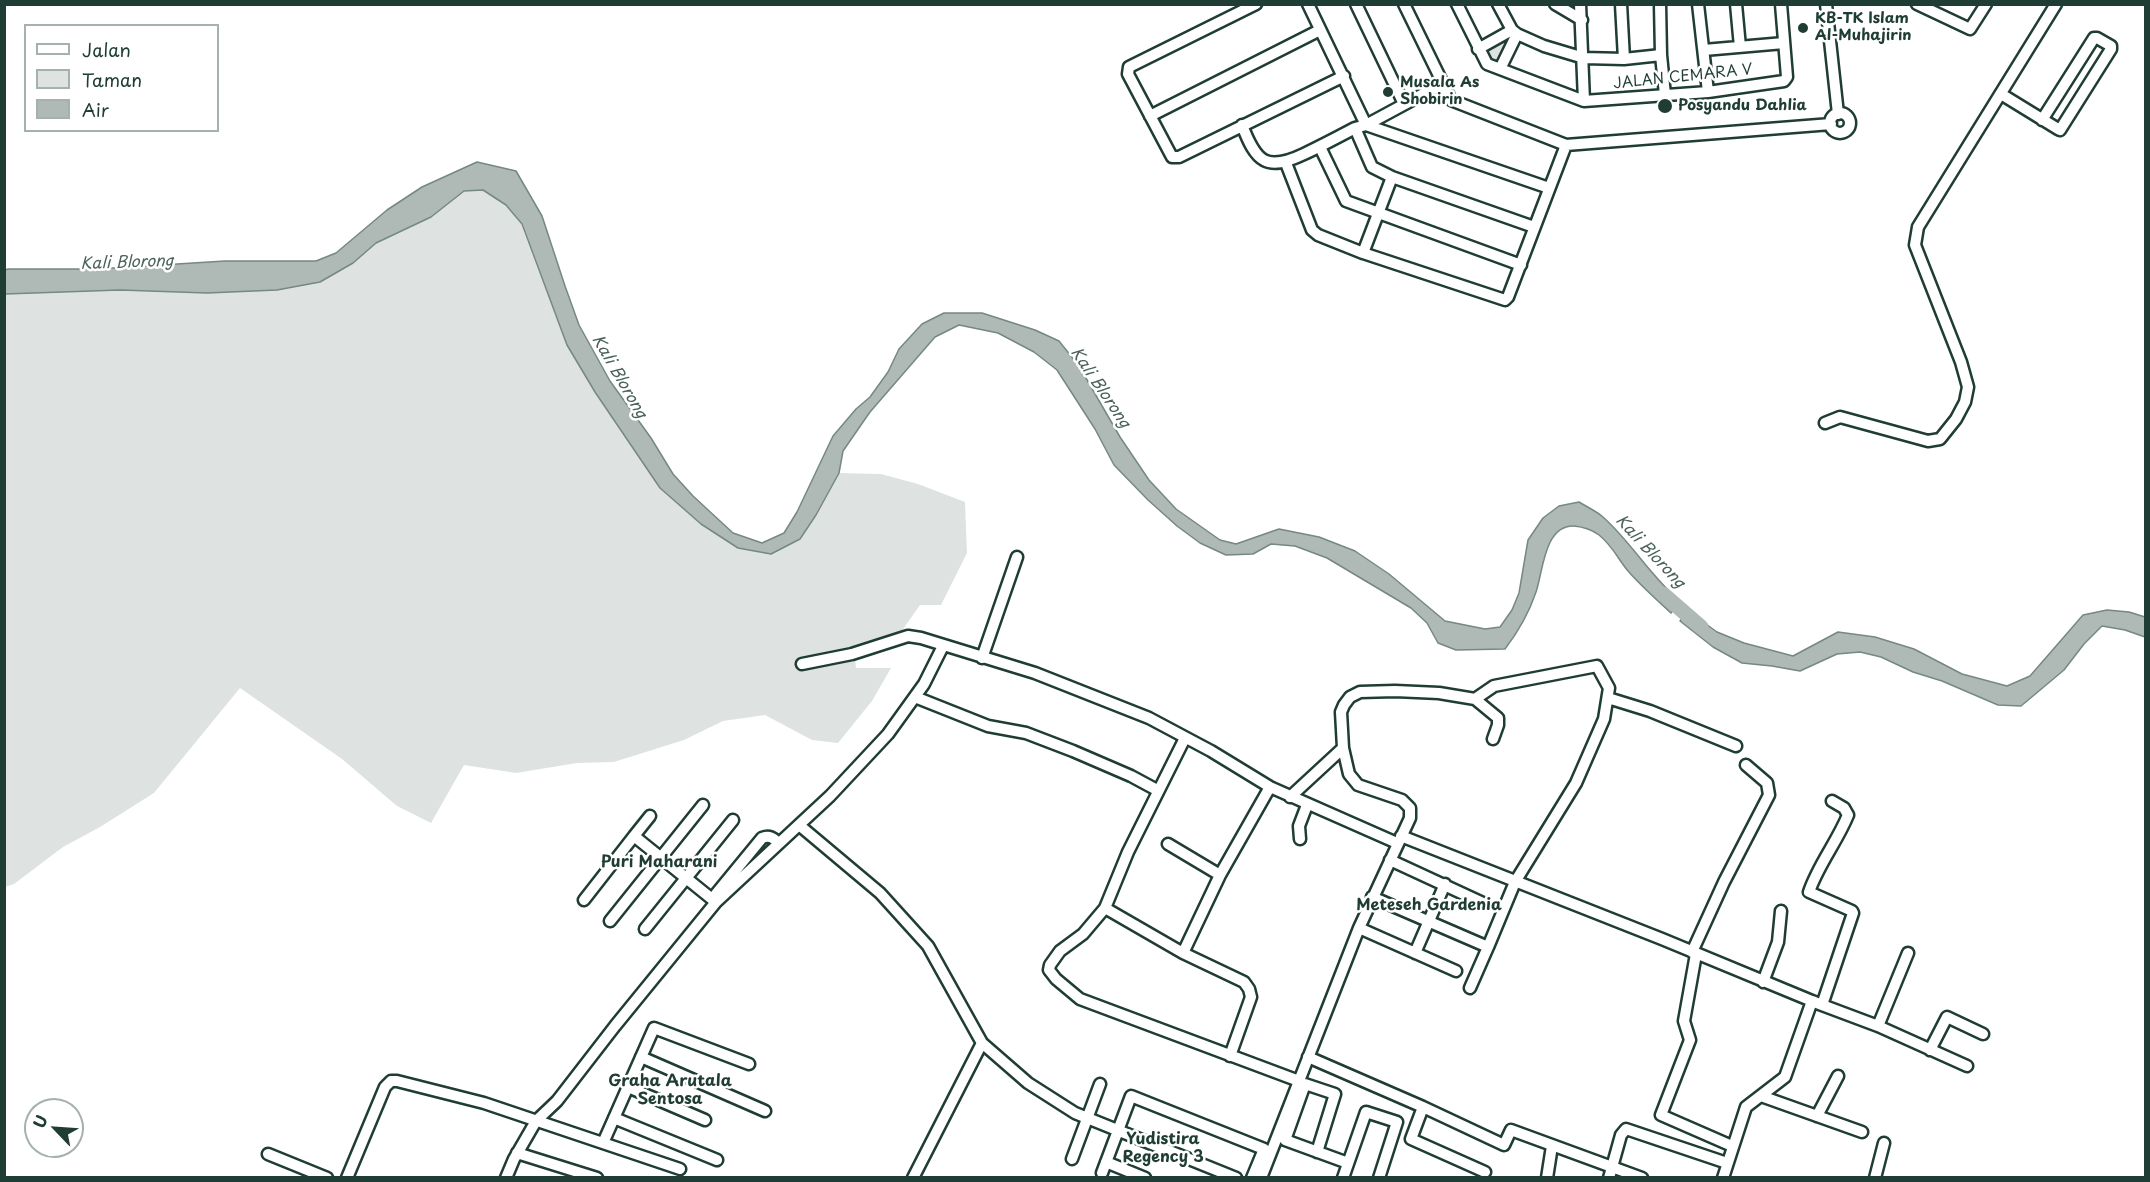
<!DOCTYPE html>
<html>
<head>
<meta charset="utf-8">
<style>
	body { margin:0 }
	#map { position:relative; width:2150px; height:1182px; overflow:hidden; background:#fff; font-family:"Playpen Sans",sans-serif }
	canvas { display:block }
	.frame { position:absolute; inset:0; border:6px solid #1f3d34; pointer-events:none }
	.legend { position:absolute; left:24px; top:24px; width:195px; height:108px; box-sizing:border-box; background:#fff; border:2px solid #a5b1ae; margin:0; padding:8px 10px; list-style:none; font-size:18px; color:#1f3d34 }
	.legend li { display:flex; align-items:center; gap:12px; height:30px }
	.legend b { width:30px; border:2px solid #a5b1ae }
	.north { position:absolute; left:24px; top:1098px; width:60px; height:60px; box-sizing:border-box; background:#fff; border:2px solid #a5b1ae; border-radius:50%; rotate:295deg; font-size:16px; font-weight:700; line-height:24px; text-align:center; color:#1f3d34 }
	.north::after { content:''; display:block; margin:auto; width:21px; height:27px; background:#1f3d34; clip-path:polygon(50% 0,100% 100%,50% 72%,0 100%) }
</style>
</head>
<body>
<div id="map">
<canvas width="2150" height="1182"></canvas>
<div class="frame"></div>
<ul class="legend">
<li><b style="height:8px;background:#fff"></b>Jalan</li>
<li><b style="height:16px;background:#dee3e2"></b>Taman</li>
<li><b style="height:16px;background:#afbab7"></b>Air</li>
</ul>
<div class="north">U</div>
</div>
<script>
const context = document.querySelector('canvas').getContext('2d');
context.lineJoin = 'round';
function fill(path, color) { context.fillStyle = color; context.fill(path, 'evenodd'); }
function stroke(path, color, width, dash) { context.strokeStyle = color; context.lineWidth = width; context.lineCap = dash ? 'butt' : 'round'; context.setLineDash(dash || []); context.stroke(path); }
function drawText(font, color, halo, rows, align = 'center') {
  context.font = font + ' "Playpen Sans",sans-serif'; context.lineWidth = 5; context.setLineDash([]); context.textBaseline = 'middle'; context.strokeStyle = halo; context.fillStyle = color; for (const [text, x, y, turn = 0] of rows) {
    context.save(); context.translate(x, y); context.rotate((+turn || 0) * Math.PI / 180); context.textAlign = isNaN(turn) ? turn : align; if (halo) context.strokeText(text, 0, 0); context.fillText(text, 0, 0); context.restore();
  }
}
fill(new Path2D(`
	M1506 34 1511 38 1499 64 1490 62 1484 47Z
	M483 190 506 205 521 224 567 345 660 488 701 524 738 548 771 554 816 515 839 473 881 474 918 484 965 502 967 553 941 605H920L901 632 854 648 856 668H891L872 701 838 743 812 740 765 715 723 721 684 740 614 762 577 763 516 773 464 765 431 823 397 806 342 759 240 688 154 793 100 827 63 847 14 884 5 887 4 294 120 290 207 293 277 290 320 282 353 263 376 243 431 217 464 191Z`), '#dee3e2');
const water = new Path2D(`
	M477 162 516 171 542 216 565 286 579 325 610 381 651 438 673 474 693 496 733 533 762 543 784 533 797 512 833 436 856 409 870 397 888 372 899 349 922 324 944 313H982L1035 330 1059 341 1079 366 1120 437 1149 480 1176 509 1220 540 1236 544 1279 529 1319 537 1355 551 1389 574 1445 621 1485 629 1500 627 1512 610 1519 593 1528 540 1543 518 1559 506 1579 502C1587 507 1596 511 1603 517 1632 543 1651 577 1680 601L1671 613C1656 599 1641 586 1628 571 1618 559 1612 545 1599 535 1591 529 1584 527 1574 526 1544 525 1543 572 1536 592 1529 613 1518 632 1505 649L1456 650 1438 643 1427 623 1411 608 1327 558 1295 546 1271 544 1253 554 1226 555 1200 543 1177 526 1148 500 1114 465 1095 429 1057 370 1034 352 998 333 959 325 935 337 870 412 843 451 839 473 816 515 800 539 771 554 738 548 701 524 660 488 595 392 567 345 522 224 506 205 483 190 464 191 431 217 376 243 353 263 320 282 277 290 207 293 120 290 5 294V270L8 269H97L225 261H316L336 253 387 210 422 187Z
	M2107 610 2129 612 2145 617V637L2125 630 2102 626 2084 644 2064 670 2021 706 1998 705 1942 681 1913 672 1881 657 1860 652 1837 654 1800 671 1772 666 1742 663 1713 647 1680 621 1688 611 1717 632 1744 643 1793 656 1838 632 1875 637 1914 649 1962 674 2007 686 2030 676 2083 615Z`);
fill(water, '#afbab7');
stroke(water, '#758883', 1.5);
stroke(new Path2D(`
	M1663 594 1701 627`), '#afbab7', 15);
const minor = new Path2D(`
	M1256 4 1129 67 1128 74 1172 157H1179L1344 76
	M1308 4 1366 125
	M1356 4 1404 104
	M1404 4 1451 100 1566 145 1831 124
	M1457 4 1487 64 1584 101 1708 92 1784 81 1787 77 1781 4
	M1498 4 1512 30 1517 34 1544 46 1584 58 1624 59 1661 55
	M1555 4 1582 20
	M1580 4 1584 101
	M1621 4 1624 59
	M1660 4 1661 55 1665 95
	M1698 4 1708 92
	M1736 4 1740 47
	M1826 4 1838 114
	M1917 4 1970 29 1986 4
	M1478 49 1512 30
	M1704 50 1784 43
	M1500 69 1517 34
	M2001 94 2058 129 2060 130 2111 49V46L2097 38H2094L2042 120
	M1830 123a10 10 0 1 1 20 0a10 10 0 1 1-20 0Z
	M1150 116 1320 30
	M1242 125C1256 162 1266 172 1304 154 1321 146 1338 137 1355 128L1366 125 1442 84
	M1366 125 1549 188
	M1355 128 1372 167 1392 177 1534 227
	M1320 147 1346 201 1521 265
	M1286 163 1312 230 1318 235 1363 253 1505 300 1508 297 1566 145
	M1363 253 1392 177
	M1825 423 1840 417 1928 441 1940 439 1956 419 1965 402 1968 387 1961 362 1915 245 1918 227 2056 4
	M982 658 1017 557
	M802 664 852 654 908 636 921 638 1035 673 1149 718 1211 751 1270 787 1397 843
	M915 697 988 726 1026 733 1073 751 1131 776 1157 790
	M1608 698 1650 711 1736 746
	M1475 699 1498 718V725L1493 739
	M1185 738 1128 852 1105 908 1083 934 1060 951 1050 965 1049 970 1056 979 1080 999 1299 1081
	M1290 797 1343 748
	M650 816 634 836 712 899
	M799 825 880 893 928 946 982 1043 1028 1083 1075 1113 1236 1178
	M1401 836 1662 939 1812 1001 1785 1077 1746 1107 1723 1178
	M1300 839 1299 826 1307 805
	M1168 844 1220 875
	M1390 860 1483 903
	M716 894 762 838C770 835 773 838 779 843
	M584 900 634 836
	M1105 908 1183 953 1244 982 1249 989 1251 997 1230 1056
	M610 921 703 805
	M1359 928 1456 971
	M645 929 733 820
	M1692 952 1724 882 1769 795 1767 783 1746 765
	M1183 953 1220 875 1270 787
	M1415 953 1445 884
	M1696 954 1684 1021 1690 1040 1661 1115 1732 1146
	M1763 982 1778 942 1781 911
	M1470 988 1488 947
	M1812 1001 1822 1005 1853 913 1852 911 1809 892C1818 865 1837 842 1848 815L1844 808 1832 801
	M1822 1005 1878 1026 1967 1066
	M1878 1026 1908 953
	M1930 1050 1947 1017 1983 1034
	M641 1057 765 1111
	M1308 1057 1423 1107 1504 1145 1511 1130 1642 1178
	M628 1087 705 1120
	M1761 1096 1862 1132
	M1423 1107 1411 1139 1485 1172
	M1817 1116 1838 1076
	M614 1118 717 1160
	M603 1143 654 1028 749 1064
	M1317 1152 1335 1094 1305 1084 1285 1140 1348 1163
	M517 1153 597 1178
	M268 1154 327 1178
	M1072 1159 1100 1084
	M1106 1162 1145 1178
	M1102 1173 1131 1096 1264 1149 1252 1178
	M347 1178 385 1087 391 1081H397L484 1103 680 1169
	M506 1178 514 1159 536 1121 557 1101 615 1026 716 902 830 796 888 734 924 684 943 646
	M913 1178 982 1043
	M1261 1178 1359 928 1410 818V808L1402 800 1358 785 1349 774 1343 748 1341 712 1344 705 1350 697 1360 692 1395 691 1439 693 1475 699 1494 686 1597 666 1609 688 1604 719 1576 783 1515 882 1488 947 1372 897
	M1343 1178 1366 1112 1397 1122 1379 1178
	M1547 1178 1552 1146
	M1609 1178 1621 1135 1626 1129 1727 1163
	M1875 1178 1884 1143`);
stroke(minor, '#1f3d34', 15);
stroke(minor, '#fff', 10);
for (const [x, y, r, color] of [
	[1803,28,6,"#1f3d34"],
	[1388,92,6,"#1f3d34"],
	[1665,106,8,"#1f3d34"]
]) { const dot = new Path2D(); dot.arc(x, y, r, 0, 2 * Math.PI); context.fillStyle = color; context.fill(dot); stroke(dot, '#fff', 2); }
drawText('bold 15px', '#1f3d34', '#fff', [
	["KB-TK Islam",1815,19],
	["Al-Muhajirin",1815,36],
	["Musala As",1400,83],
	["Shobirin",1400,100],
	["Posyandu Dahlia",1678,106]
], 'left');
drawText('15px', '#1f3d34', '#fff', [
	["JALAN CEMARA V",1683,77,-6]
]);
drawText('italic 16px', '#4a625b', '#fff', [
	["Kali Blorong",127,263,-2],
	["Kali Blorong",619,377,60],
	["Kali Blorong",1100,388,56],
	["Kali Blorong",1650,552,47]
]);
drawText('bold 16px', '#1f3d34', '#fff', [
	["Puri Maharani",659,863],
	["Meteseh Gardenia",1429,906],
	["Graha Arutala",670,1082],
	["Sentosa",670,1100],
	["Yudistira",1163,1140],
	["Regency 3",1163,1158]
]);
</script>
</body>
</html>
